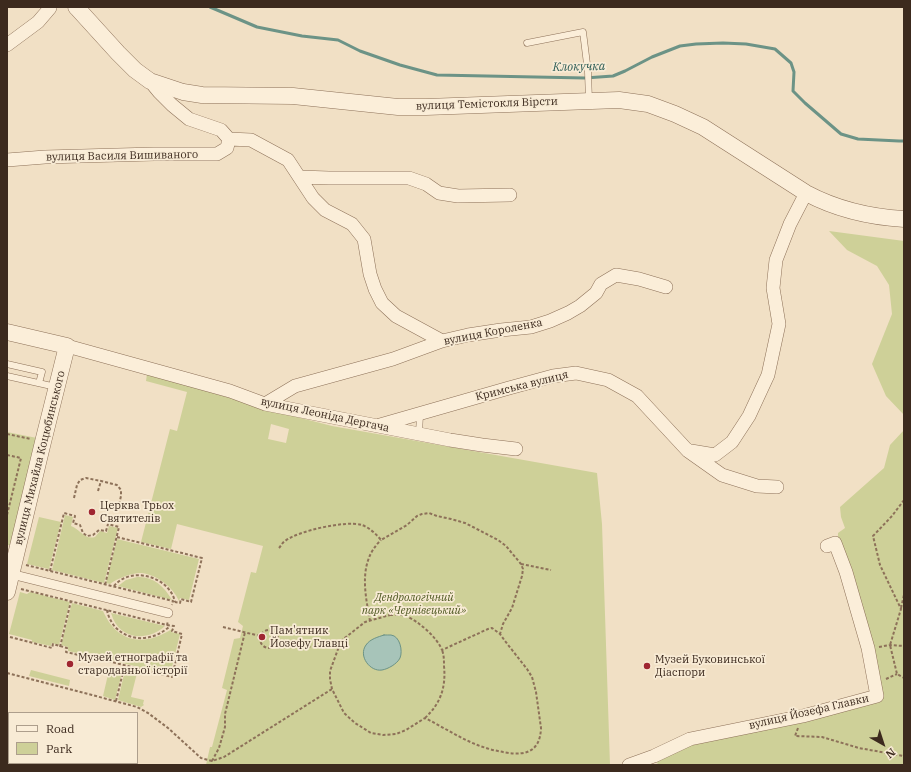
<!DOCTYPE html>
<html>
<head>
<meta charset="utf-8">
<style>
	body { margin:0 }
	#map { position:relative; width:911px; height:772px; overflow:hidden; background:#f1e0c5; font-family:"IBM Plex Serif",serif }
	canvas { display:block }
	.frame { position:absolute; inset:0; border:8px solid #3c2a1e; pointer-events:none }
	.legend { position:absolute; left:8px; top:712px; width:130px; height:52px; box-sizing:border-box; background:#f8ebd5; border:1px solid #ad9e8c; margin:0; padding:5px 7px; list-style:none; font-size:12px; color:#3c2a1e }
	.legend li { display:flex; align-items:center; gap:8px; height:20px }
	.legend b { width:20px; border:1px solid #ad9e8c }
	.north { position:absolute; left:863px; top:724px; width:40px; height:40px; -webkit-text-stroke:3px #f8ebd5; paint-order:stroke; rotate:141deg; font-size:11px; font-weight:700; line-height:16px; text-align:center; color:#3c2a1e }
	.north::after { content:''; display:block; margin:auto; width:14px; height:18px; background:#3c2a1e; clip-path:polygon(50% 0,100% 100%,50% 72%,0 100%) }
</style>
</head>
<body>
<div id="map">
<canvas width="911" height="772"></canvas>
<div class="frame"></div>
<ul class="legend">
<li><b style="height:5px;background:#fbeed9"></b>Road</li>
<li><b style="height:11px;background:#ced098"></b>Park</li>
</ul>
<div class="north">N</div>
</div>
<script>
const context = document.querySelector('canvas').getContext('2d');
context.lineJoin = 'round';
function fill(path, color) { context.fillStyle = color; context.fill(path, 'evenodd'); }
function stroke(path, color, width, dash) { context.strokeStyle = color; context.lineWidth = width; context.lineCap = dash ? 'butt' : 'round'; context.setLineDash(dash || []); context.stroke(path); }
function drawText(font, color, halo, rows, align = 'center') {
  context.font = font + ' "IBM Plex Serif",serif'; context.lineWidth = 3.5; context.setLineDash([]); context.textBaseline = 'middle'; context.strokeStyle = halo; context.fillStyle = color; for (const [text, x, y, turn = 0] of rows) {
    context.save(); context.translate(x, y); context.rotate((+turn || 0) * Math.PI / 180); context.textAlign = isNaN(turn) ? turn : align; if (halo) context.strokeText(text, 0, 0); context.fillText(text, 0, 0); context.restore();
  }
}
fill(new Path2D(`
	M829 231 904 241V415L886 396 872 364 892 314 889 285 877 266 847 250Z
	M147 374 293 416 332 426 597 473 602 524 610 765H206L210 747H212L227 690 222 688 234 639 240 638 243 626 238 622 251 572 256 573 263 546 177 524 171 549 141 542 170 429 177 431 187 392 146 381ZM271 424 289 429 286 443 268 439Z
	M904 430V765H658L656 760 690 744 881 698 838 541V533L845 528 841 517 840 507 884 468 890 445Z
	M7 432 37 438 13 545H7Z
	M65 515 73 517 71 526C80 529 84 540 95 537L100 531 107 533 109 526 118 528 104 583 52 570Z
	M39 517 61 522 49 569 27 564Z
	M117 539 199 559 189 600 180 598 179 601C173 587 157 575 142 573 134 572 117 578 110 584L106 583Z
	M137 577C153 576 164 586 172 600L118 586 126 580Z
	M20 592 27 594 30 592 70 602 59 645 52 643 51 646 32 642V640L9 634Z
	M72 603 103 611C117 643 144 647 172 629L171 632 180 634 170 675 87 654 86 655 68 651V647L61 645Z
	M111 613 165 626C146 643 118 639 111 613Z
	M110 666 123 669 115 700 103 696Z
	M31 670 70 680 69 686 29 676Z
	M125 670 137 673 131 697 144 700 143 704 144 705 141 707 118 700Z`), '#ced098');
const water = new Path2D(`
	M384 635C386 635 389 635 391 635 400 636 403 651 400 658 397 664 388 669 382 670 370 672 358 656 366 645 370 639 378 637 384 635Z`);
fill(water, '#a7c4b9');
stroke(water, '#6c9386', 1);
stroke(new Path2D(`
	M210 7 257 27 302 36 338 40 360 51 400 65 437 75 585 78 613 76 625 71 652 57 680 46 696 44 723 43 746 44 775 49 791 63 794 72 793 91 805 103 841 134 858 139 899 141H904`), '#6c9386', 3);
const service = new Path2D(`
	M527 43 583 32 588 72 589 101
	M7 364 42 372 39 383
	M7 376 56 387
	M419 434 420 414`);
const pedestrian = new Path2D(`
	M11 574 168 613`);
const minor = new Path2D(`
	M7 45 38 22 50 8
	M150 81 159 92 172 105 189 119 221 130 229 139
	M229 139 251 140 288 160 313 198 325 210 352 224 364 239 370 274 375 289 382 303 396 316 442 341
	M7 160 45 157 154 154H217L227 148 229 139
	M300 177 329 178H409L426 184 439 193 458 196 510 195
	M67 346 230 391 265 404 450 440 482 445 516 449
	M265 404 295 386 393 359 442 341 468 335 501 330 531 327 550 321 568 313 580 306 596 293 601 284 616 275 639 279 666 287
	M380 425 509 388 553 376 576 373 608 380 637 396 688 451 722 475 757 486 777 487
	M691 451 715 455 732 442 749 416 768 375 779 324 773 288 776 260 790 224 806 193
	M629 765 654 756 690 739 803 716 877 696 868 648 846 572 835 543 827 546`);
const tertiary = new Path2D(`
	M76 7 78 9 118 53 135 70 150 81 183 92 202 95 293 96 398 107H426L619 100 648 104 675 114 703 127 806 193C836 209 870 217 904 219
	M7 332 67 346 43 442 7 592
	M7 744H9
	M101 763 112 765`);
stroke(service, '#8d7159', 7);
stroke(pedestrian, '#8d7159', 10);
stroke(minor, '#8d7159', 14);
stroke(tertiary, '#8d7159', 17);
stroke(new Path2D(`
	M7 434 31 439
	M7 455 21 458 7 515
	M98 491 101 481
	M74 498 77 485 80 480 86 478 101 481 117 485 121 490V496L118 509
	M904 500 892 516 873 536 880 565 901 609 890 645 897 674 904 678
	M117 537 202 558 191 602 181 599 180 603 175 602
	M279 548C281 546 282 543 285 541 298 531 346 520 362 525 370 528 376 534 381 540L407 525 417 516 422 514 429 513 437 516 451 519 465 523 473 527 498 540 506 546 521 564 523 569 522 576 512 608 503 624 500 634
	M521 564 551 570
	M26 565 173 601 172 605
	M50 571 64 513 75 516 73 523 80 525 83 533 87 536 93 535 99 530 106 531 108 524 119 527 105 585
	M114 586C131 565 170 577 175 602
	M21 589 167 625 168 621
	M901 608 904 595
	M107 610C108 616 111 622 115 627 131 643 154 641 170 626
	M390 615C395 615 401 614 406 616 418 621 437 637 442 650L488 629 492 628 500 634 505 641 527 669 532 677 536 692 541 728C540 756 520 756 498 751 492 750 486 748 480 746 461 739 443 727 425 718L406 730 396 734 383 735 371 733 355 723 344 713 332 689 330 679V671L341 641 365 622Z
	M370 621C365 593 358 562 381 540
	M223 627 260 636
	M260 639a9 9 0 1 1 18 0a9 9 0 1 1-18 0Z
	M10 637 52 648 53 644 67 648 66 652 87 657 88 656 172 677 182 634 172 631 174 626 167 625
	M278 641 306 647 327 646 338 648
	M60 647 71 601
	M879 647 890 645 904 646
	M7 673 92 695 137 707 148 713 168 728 201 758 212 761 224 757 332 689
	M886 679 897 674
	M116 701 124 668
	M425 718C441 703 446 687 444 666 444 660 444 655 442 650
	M798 728 795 736 822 737 859 748 904 756
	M212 761 219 748 225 727V714L245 632`), '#8d7159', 2, [3, 2]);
stroke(service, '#fbeed9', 6);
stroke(pedestrian, '#fbeed9', 9);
stroke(minor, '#fbeed9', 13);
stroke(tertiary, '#fbeed9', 16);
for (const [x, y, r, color] of [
	[92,512,4,"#9f2631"],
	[262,637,4,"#9f2631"],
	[70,664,4,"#9f2631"],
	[647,666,4,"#9f2631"]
]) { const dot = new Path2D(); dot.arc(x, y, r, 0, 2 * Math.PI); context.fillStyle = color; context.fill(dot); stroke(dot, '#f8ebd5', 1.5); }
drawText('11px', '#3c2a1e', '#f8ebd5', [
	["вулиця Темістокля Вірсти",487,104,-2],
	["вулиця Василя Вишиваного",122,156,-1],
	["вулиця Короленка",493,332,-11],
	["Кримська вулиця",522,386,-14],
	["вулиця Леоніда Дергача",325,415,12],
	["вулиця Михайла Коцюбинського",40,458,-76],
	["вулиця Йозефа Главки",809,712,-13]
]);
drawText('11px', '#3c2a1e', '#f8ebd5', [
	["Церква Трьох",100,506],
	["Святителів",100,519],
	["Пам'ятник",270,631],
	["Йозефу Главці",270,644],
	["Музей етнографії та",78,658],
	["стародавньої історії",78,671],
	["Музей Буковинської",655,660],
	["Діаспори",655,673]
], 'left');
drawText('italic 11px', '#505a24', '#f8ebd5', [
	["Дендрологічний",414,598],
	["парк «Чернівецький»",414,611]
]);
drawText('italic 12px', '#2d5d56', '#f8ebd5', [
	["Клокучка",579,67,-1]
]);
</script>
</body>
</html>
